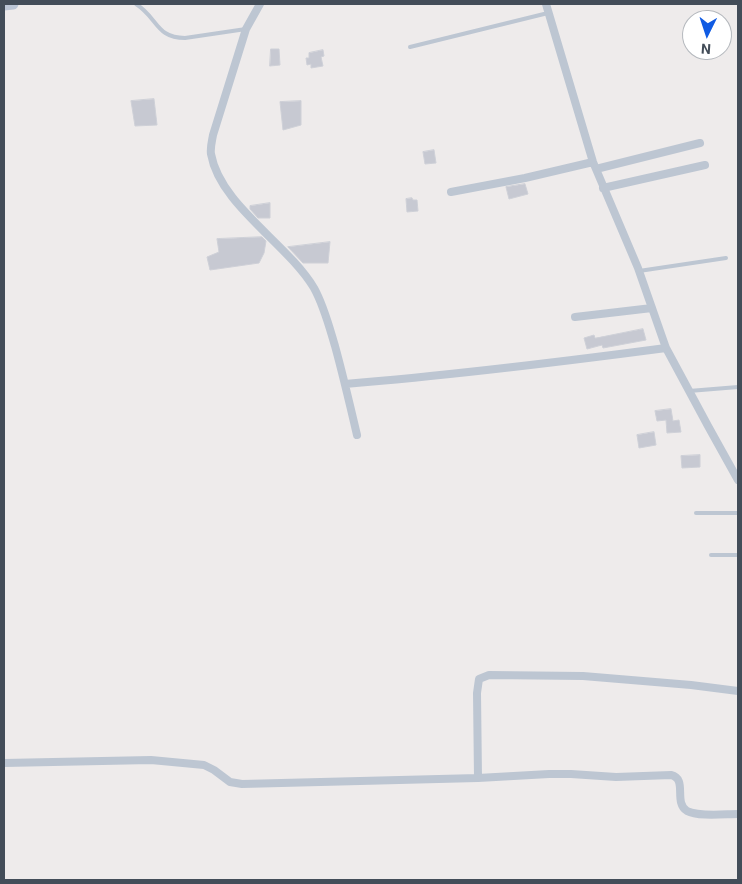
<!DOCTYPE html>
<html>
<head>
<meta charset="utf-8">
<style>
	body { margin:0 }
	#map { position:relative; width:742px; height:884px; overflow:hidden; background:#eeebeb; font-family:Roboto,sans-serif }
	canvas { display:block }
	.frame { position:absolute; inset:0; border:5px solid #434d59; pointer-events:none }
	.north { position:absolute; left:682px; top:10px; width:50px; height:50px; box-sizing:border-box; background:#fff; border:1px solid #b4b8bd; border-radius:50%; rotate:184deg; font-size:14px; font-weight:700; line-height:20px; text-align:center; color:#434d59 }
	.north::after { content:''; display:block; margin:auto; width:18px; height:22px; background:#105be3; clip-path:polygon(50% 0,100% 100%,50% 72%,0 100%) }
</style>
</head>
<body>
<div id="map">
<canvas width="742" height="884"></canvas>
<div class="frame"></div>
<div class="north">N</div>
</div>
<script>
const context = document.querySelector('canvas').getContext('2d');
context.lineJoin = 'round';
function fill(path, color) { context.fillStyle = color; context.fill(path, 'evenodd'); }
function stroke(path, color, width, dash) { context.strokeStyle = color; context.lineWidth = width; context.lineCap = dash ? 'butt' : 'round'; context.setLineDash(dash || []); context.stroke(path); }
const building = new Path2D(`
	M271 49H279L280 65 270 66Z
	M323 50 324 56 321 57 323 66 311 68V64L307 65 306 58H309V53Z
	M154 99 157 125 135 126 131 101Z
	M301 101V125L283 130 280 102Z
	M434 150 436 163 425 164 423 152Z
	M525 184 528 194 509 199 506 187Z
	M412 198 413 200H417L418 211 407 212 406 199Z
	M270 203V218H258L250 209V206Z
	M262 237 266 241 264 253 259 263 210 270 207 257 219 252 217 239Z
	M330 242 328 263H303L288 247Z
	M643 329 646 340 603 348 602 345 587 349 584 338 594 335 595 338Z
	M671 409 673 421 679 420 681 432 667 433 666 420 657 421 655 411Z
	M654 432 656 445 639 448 637 435Z
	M700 455V467L682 468 681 456Z`);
fill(building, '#c7c9d2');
stroke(building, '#ced0d7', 1);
stroke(new Path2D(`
	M136 4C158 18 156 38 185 38L246 29
	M410 47 548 13
	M639 271 726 258
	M689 391 738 387
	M696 513H738
	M711 555H738`), '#bdc6d2', 4);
stroke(new Path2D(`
	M260 4 246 29 213 135C212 141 210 148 211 154 220 205 287 243 314 288 324 306 329 326 335 346 343 375 350 405 357 435
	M546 4 593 162 638 268 666 348 708 426 738 480
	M596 169 700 143
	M603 188 705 165
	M451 192 525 178 593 162
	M575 317 652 308
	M345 384C453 375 560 362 666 348
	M4 763 151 760 204 765 214 770 230 782 242 784 478 778 549 774H571L616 777 671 775C688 779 673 802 687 811 698 817 725 814 738 814
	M478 778 477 693 479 679 489 675 583 676 691 685 738 691`), '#bdc6d2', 8);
stroke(new Path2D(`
	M4 5 13 4`), '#bcc6d6', 11);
</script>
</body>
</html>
